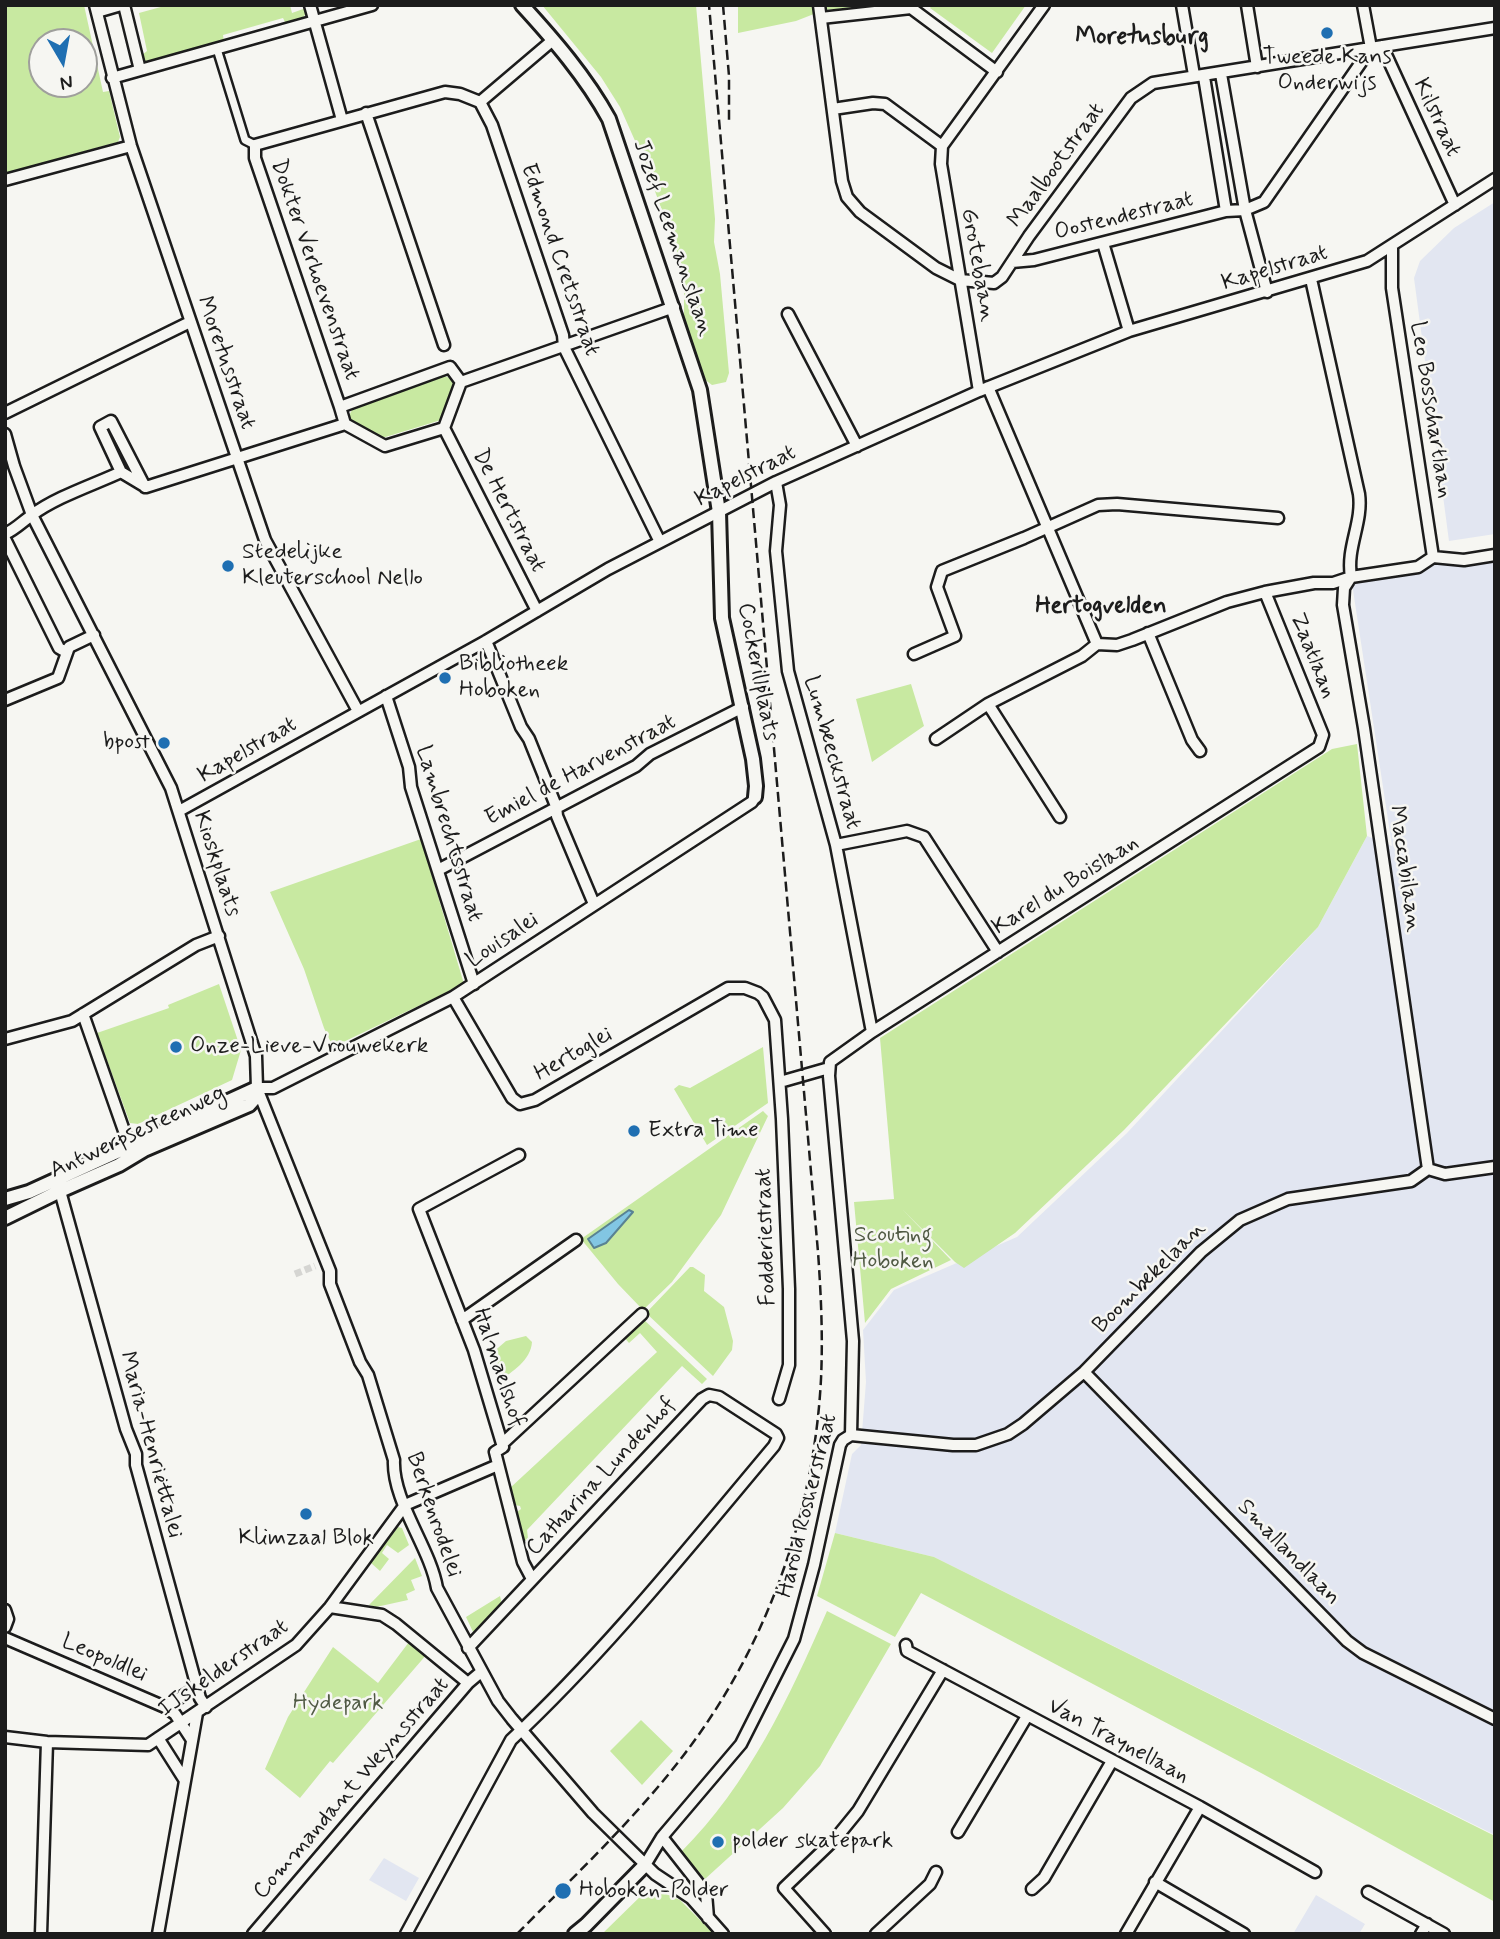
<!DOCTYPE html>
<html>
<head>
<meta charset="utf-8">
<style>
	body { margin:0 }
	#map { position:relative; width:1500px; height:1939px; overflow:hidden; background:#f6f6f2; font-family:Mynerve,sans-serif }
	canvas { display:block }
	.frame { position:absolute; inset:0; border:7px solid #1c1c1c; pointer-events:none }
	.north { position:absolute; left:28px; top:28px; width:70px; height:70px; box-sizing:border-box; background:#f6f6f2; border:2px solid #9f9f9c; border-radius:50%; rotate:170deg; font-size:19px; font-weight:700; line-height:28px; text-align:center; color:#1c1c1c }
	.north::after { content:''; display:block; margin:auto; width:24px; height:32px; background:#1f6fb2; clip-path:polygon(50% 0,100% 100%,50% 72%,0 100%) }
</style>
</head>
<body>
<div id="map">
<canvas width="1500" height="1939"></canvas>
<div class="frame"></div>
<div class="north">N</div>
</div>
<script>
const context = document.querySelector('canvas').getContext('2d');
context.lineJoin = 'round';
function fill(path, color) { context.fillStyle = color; context.fill(path, 'evenodd'); }
function stroke(path, color, width, dash) { context.strokeStyle = color; context.lineWidth = width; context.lineCap = dash ? 'butt' : 'round'; context.setLineDash(dash || []); context.stroke(path); }
function drawText(font, color, halo, rows, align = 'center') {
  context.font = font + ' Mynerve,sans-serif'; context.lineWidth = 5; context.setLineDash([]); context.textBaseline = 'middle'; context.strokeStyle = halo; context.fillStyle = color; for (const [text, x, y, turn = 0] of rows) {
    context.save(); context.translate(x, y); context.rotate((+turn || 0) * Math.PI / 180); context.textAlign = isNaN(turn) ? turn : align; if (halo) context.strokeText(text, 0, 0); context.fillText(text, 0, 0); context.restore();
  }
}
fill(new Path2D(`
	M1495 202V534L1449 541 1414 278 1420 261 1454 228Z
	M1495 555V1835L934 1557 835 1533 852 1454 861 1445 866 1382 863 1330 894 1290 1017 1237 1127 1133 1318 927 1367 836 1392 846 1351 577Z
	M384 1858 419 1878 406 1901 369 1880Z
	M1316 1895 1365 1924 1359 1934H1293Z`), '#e2e6f1');
fill(new Path2D(`
	M5 5H84L103 92 109 91 120 137 118 142 5 173ZM42 42H84V84H42Z
	M168 5H290L292 13 306 8 307 12 301 20 286 24 283 18 223 35 224 42 147 65 144 64 141 56 147 51 139 13Z
	M542 5H696L715 219 714 242 720 274 729 373 726 382 712 385 704 379 684 321V271L644 161 620 107 601 77Z
	M738 5H894L824 10 796 21 738 33Z
	M932 5H1026L992 53 930 8Z
	M440 376C449 376 452 379 455 387L447 413 441 420 379 439C365 432 333 419 361 403Z
	M911 684 924 726 872 762 856 699Z
	M1357 744 1367 836 1318 927 1124 1130 1015 1233 964 1268 955 1262 902 1209 951 1260 891 1289 865 1323 854 1202 894 1199 880 1038 1332 749Z
	M421 839 464 984 333 1047 324 1028 304 969 270 892Z
	M219 984 241 1050 232 1080 138 1124 130 1123 97 1033 169 1008 168 1005Z
	M763 1047 768 1103 707 1145 674 1089 679 1085 690 1088Z
	M763 1111 768 1116 721 1215 672 1282 643 1310 618 1284 581 1239Z
	M690 1267H693L705 1275 704 1291 724 1307 733 1341 732 1350 713 1376 646 1313Z
	M642 1318 707 1379 702 1384 682 1366 527 1530 528 1538 525 1541 517 1512 521 1509 520 1506 515 1505 510 1488 657 1352 640 1333 629 1343 623 1336Z
	M526 1336 532 1342C531 1360 512 1372 499 1381L491 1354 506 1341Z
	M398 1527 402 1528 409 1545 398 1553 387 1545 382 1553 389 1559 380 1571 371 1563Z
	M835 1533 934 1557 1495 1836V1902L1263 1774 921 1593 895 1637 817 1596Z
	M415 1558 422 1576 411 1580 415 1590 406 1594 408 1600 376 1607 369 1605Z
	M500 1596 502 1604 474 1634 466 1617Z
	M827 1611 891 1644 820 1766 783 1808 705 1879 681 1852C749 1784 789 1698 827 1611Z
	M409 1642 426 1655 421 1661 333 1763 330 1761 300 1798 265 1769 288 1717 333 1647 378 1683Z
	M641 1720 673 1751 642 1785 610 1751Z
	M650 1887 680 1900 714 1934H602Z`), '#c8e9a1');
const water = new Path2D(`
	M629 1210 633 1212 606 1243 594 1248 588 1239Z`);
fill(water, '#82c6e3');
stroke(water, '#598293', 2);
stroke(new Path2D(`
	M496 1174 519 1162`), '#598293', 2.5);
stroke(new Path2D(`
	M295 1274 315 1266`), '#d5d5d2', 7, [7, 3.5]);
const pedestrian = new Path2D(`
	M217 49 245 140 255 145`);
const minor = new Path2D(`
	M95 5 131 146 265 540 358 711
	M124 5 140 70
	M310 5 342 120
	M819 5 842 181 847 197 860 212 936 268 960 280 994 283 1002 277 1029 236 1131 98 1153 83 1495 28
	M1182 5 1194 75
	M1247 5 1257 67
	M97 12 121 5
	M821 18 911 8 997 72
	M1382 46 1455 205
	M1221 74 1245 210 1267 292
	M1204 77 1226 211
	M112 78 372 5
	M480 102 492 125 563 335 564 347 660 542
	M833 109 873 103 885 104 942 146
	M366 113 444 345
	M942 146 941 164 979 391
	M942 146 1044 5
	M5 180 131 146
	M1103 243 1129 331
	M1392 245V288L1433 557
	M1012 262 1034 260 1226 211 1245 210 1264 202 1371 48 1363 5
	M1311 279 1359 494C1363 523 1346 547 1351 577
	M788 314 857 446
	M450 367 461 382 444 428 385 446 345 424 340 407Z
	M461 382 674 307
	M988 387 1097 644
	M340 407 255 158V145L445 92 460 94 480 102 553 40
	M5 413 190 322
	M444 428 537 611
	M5 434 14 466 32 515 171 788 256 1056 257 1088 330 1271V1284L360 1362 368 1375 394 1460C392 1501 430 1547 437 1588L498 1701 512 1719 593 1813 655 1874 691 1898 723 1934
	M121 472 100 427 111 421 145 487
	M776 482 780 505 776 551 788 671 836 845 872 1032
	M5 534C16 529 22 522 32 515 56 497 93 485 121 472L146 487 345 424
	M5 539 59 648 66 652
	M1351 577 1344 588 1343 605 1364 728 1428 1169
	M1148 633 1192 740 1200 751
	M486 641 521 727 529 739 556 806 557 816 594 904
	M914 654 955 636 937 587 942 571 1024 538 1098 505 1117 504 1278 518
	M386 696 409 767 411 787 474 984
	M5 700 58 678 69 647 94 635
	M988 704 1060 817
	M936 739 988 704 1082 656 1097 644 1117 645 1132 640 1227 602 1265 592 1314 583H1333L1351 577 1418 567 1433 557 1464 560 1495 555
	M179 811 486 641 608 569 776 482 979 391 1129 331 1367 261 1495 179
	M836 845 907 831 924 837 998 952
	M438 870 636 766 650 754 743 707
	M453 997 512 1098 520 1104 535 1100 728 988H745L758 993 763 997 775 1020 782 1119 789 1289V1365L779 1399
	M83 1014 129 1145
	M5 1039 72 1021 196 945 219 936
	M780 1082 829 1068
	M257 1088H273L453 997 752 802 755 797
	M519 1155 419 1209 474 1350 503 1447 495 1452 523 1562 532 1579
	M1428 1169 1445 1174 1495 1167
	M60 1191 126 1429 136 1454V1465L200 1698 206 1707
	M462 1320 576 1240
	M1084 1372 1347 1641 1363 1653 1495 1719
	M851 1435 853 1341 829 1076 830 1062 872 1032 1319 747 1323 735 1265 592
	M851 1435 953 1445H976L1008 1434 1023 1424 1084 1372 1201 1252 1240 1220 1288 1199 1411 1181 1428 1169
	M502 1444 642 1314
	M405 1505 498 1465
	M330 1607 382 1615 396 1624 468 1683
	M5 1610 8 1619 5 1627
	M5 1638 165 1707 175 1714 192 1740
	M906 1645 907 1651 1200 1807 1315 1872
	M165 1707 197 1687
	M5 1737 47 1742 148 1745 296 1645 330 1607 405 1505
	M158 1738 184 1779
	M958 1832 1027 1716
	M662 1837 706 1893 708 1918
	M645 1865 662 1837 741 1744 794 1639 814 1565 840 1445 843 1440 851 1435
	M1155 1882 1244 1934
	M1032 1889 1044 1878 1112 1761
	M1368 1892 1444 1934
	M41 1934 47 1742
	M158 1934 197 1713
	M253 1934 468 1683 481 1672
	M406 1934 511 1740C607 1650 689 1547 774 1446L778 1438 776 1434 719 1397 709 1395 702 1399 468 1648
	M825 1934 784 1888 836 1838 858 1811 943 1670
	M876 1934 930 1884 936 1872
	M1126 1934 1200 1807
	M1421 1934 1427 1924`);
const tertiary = new Path2D(`
	M522 5C554 40 586 77 609 119L700 390 719 512 722 618 753 759 756 786 755 797
	M5 1199 29 1192 257 1088V1096L249 1105 144 1150 119 1165 60 1191 5 1218
	M575 1934 586 1925 645 1865`);
stroke(pedestrian, '#1c1c1c', 12);
stroke(minor, '#1c1c1c', 15);
stroke(tertiary, '#1c1c1c', 18);
stroke(pedestrian, '#f6f6f2', 7);
stroke(minor, '#f6f6f2', 10);
stroke(tertiary, '#f6f6f2', 12);
stroke(new Path2D(`
	M723 5 729 76V124
	M517 1934C574 1876 634 1820 683 1756 766 1648 814 1515 821 1379 823 1337 821 1294 818 1252L709 5`), '#1c1c1c', 2.5, [10, 5]);
for (const [x, y, r, color] of [
	[1327,33,7,"#1f6fb2"],
	[228,566,7,"#1f6fb2"],
	[445,678,7,"#1f6fb2"],
	[164,743,7,"#1f6fb2"],
	[176,1047,7,"#1f6fb2"],
	[634,1131,7,"#1f6fb2"],
	[306,1514,7,"#1f6fb2"],
	[718,1842,7,"#1f6fb2"],
	[563,1891,9,"#1f6fb2"]
]) { const dot = new Path2D(); dot.arc(x, y, r, 0, 2 * Math.PI); context.fillStyle = color; context.fill(dot); stroke(dot, '#f6f6f2', 2.5); }
drawText('23px', '#1c1c1c', '#f6f6f2', [
	["Tweede Kans",1327,58,"center"],
	["Onderwijs",1327,84,"center"],
	["Stedelijke",242,553],
	["Kleuterschool Nello",242,579],
	["Bibliotheek",459,665],
	["Hoboken",459,691],
	["bpost",150,743,"right"],
	["Onze-Lieve-Vrouwekerk",190,1047],
	["Extra Time",648,1131],
	["Klimzaal Blok",306,1539,"center"],
	["polder skatepark",732,1842],
	["Hoboken-Polder",579,1891]
], 'left');
drawText('23px', '#1c1c1c', '#f6f6f2', [
	["Kilstraat",1436,118,65],
	["Maalbootstraat",1057,166,-54],
	["Oostendestraat",1124,217,-14],
	["Jozef Leemanslaan",672,238,71],
	["Edmond Cretsstraat",559,260,71],
	["Grotebaan",977,265,80],
	["Kapelstraat",1275,269,-17],
	["Dokter Verhoevenstraat",314,270,71],
	["Moretusstraat",225,363,71],
	["Leo Bosschartlaan",1430,410,81],
	["Kapelstraat",746,477,-27],
	["De Hertstraat",508,511,63],
	["Zaatlaan",1312,656,68],
	["Cockerillplaats",757,672,79],
	["Kapelstraat",248,751,-30],
	["Lumbeeckstraat",831,753,74],
	["Emiel de Harvenstraat",581,771,-28],
	["Lambrechtsstraat",448,834,73],
	["Kioskplaats",216,864,72],
	["Maccabilaan",1404,869,82],
	["Karel du Boislaan",1066,886,-32],
	["Louisalei",503,941,-34],
	["Hertoglei",574,1055,-30],
	["Antwerpsesteenweg",138,1133,-25],
	["Fodderiestraat",767,1237,-92],
	["Boombekelaan",1150,1278,-45],
	["Halmaelshof",498,1368,72],
	["Maria-Henriëttalei",150,1445,75],
	["Catharina Lundenhof",602,1477,-47],
	["Harold Rosherstraat",808,1506,-76],
	["Berkenrodelei",433,1515,71],
	["Smallandlaan",1288,1553,46],
	["Leopoldlei",104,1659,23],
	["IJskelderstraat",224,1669,-35],
	["Van Traynellaan",1118,1742,28],
	["Commandant Weynsstraat",352,1789,-49]
]);
drawText('23px', '#505a44', '#f6f6f2', [
	["Scouting",893,1236],
	["Hoboken",893,1262],
	["Hydepark",338,1704]
]);
drawText('bold 24px', '#1c1c1c', '#f6f6f2', [
	["Moretusburg",1142,38],
	["Hertogvelden",1101,607]
]);
</script>
</body>
</html>
